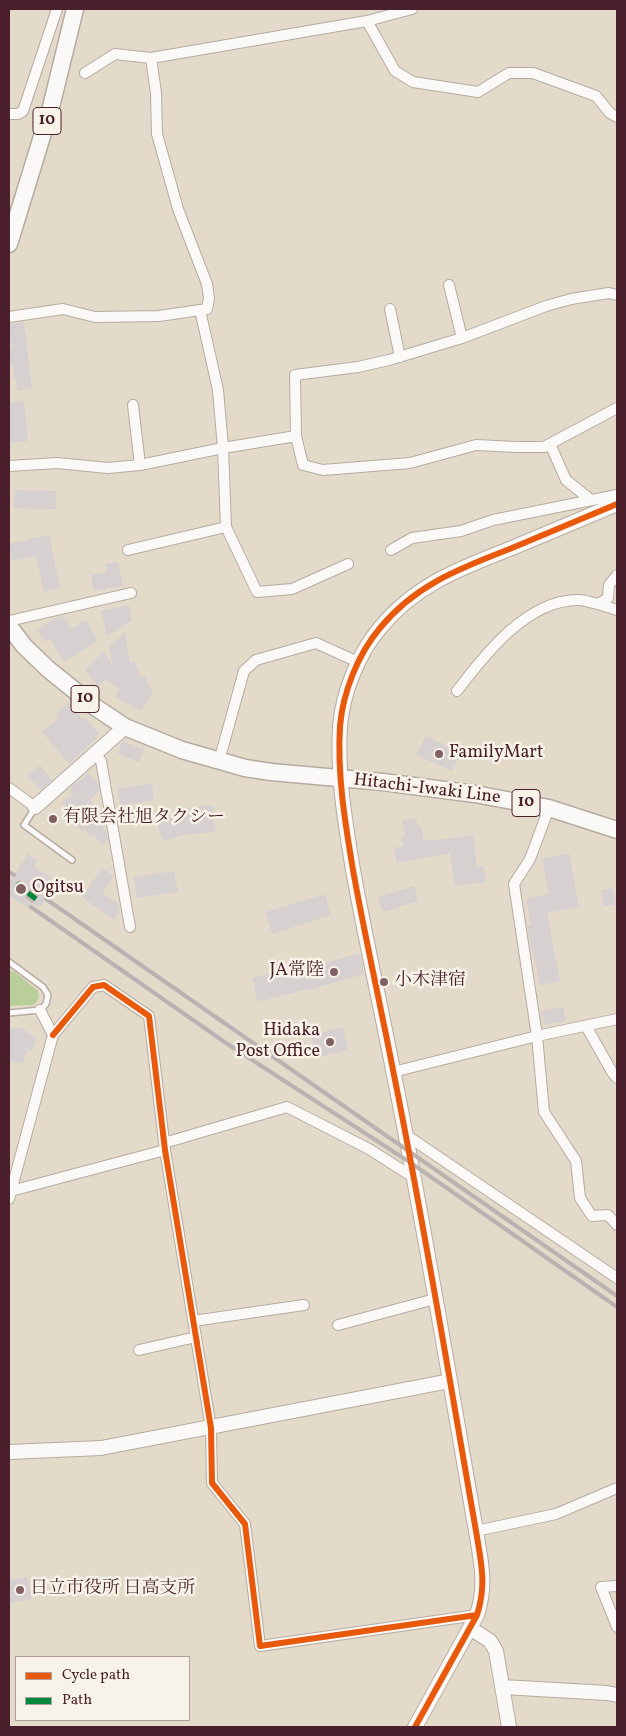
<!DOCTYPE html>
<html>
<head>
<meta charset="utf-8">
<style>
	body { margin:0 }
	#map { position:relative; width:626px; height:1736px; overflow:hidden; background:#e4dac9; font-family:Vollkorn,serif }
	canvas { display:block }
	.frame { position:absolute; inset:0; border:10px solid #4a1f2b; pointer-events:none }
	.legend { position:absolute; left:15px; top:1656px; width:175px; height:65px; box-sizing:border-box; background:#f7f3e8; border:1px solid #b29e9c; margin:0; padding:6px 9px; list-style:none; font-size:15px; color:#4a1f2b }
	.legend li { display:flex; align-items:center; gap:10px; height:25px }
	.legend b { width:25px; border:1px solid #b29e9c }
</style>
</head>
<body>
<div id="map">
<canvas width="626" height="1736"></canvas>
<div class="frame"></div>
<ul class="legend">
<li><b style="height:6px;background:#e8590c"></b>Cycle path</li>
<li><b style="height:6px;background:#00873e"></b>Path</li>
</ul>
</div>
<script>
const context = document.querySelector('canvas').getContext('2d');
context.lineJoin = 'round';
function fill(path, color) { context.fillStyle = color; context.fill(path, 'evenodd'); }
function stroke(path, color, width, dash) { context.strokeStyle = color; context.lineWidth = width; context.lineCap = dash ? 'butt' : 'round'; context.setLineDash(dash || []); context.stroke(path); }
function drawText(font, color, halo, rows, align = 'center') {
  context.font = font + ' Vollkorn,"Noto Serif JP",serif'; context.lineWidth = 5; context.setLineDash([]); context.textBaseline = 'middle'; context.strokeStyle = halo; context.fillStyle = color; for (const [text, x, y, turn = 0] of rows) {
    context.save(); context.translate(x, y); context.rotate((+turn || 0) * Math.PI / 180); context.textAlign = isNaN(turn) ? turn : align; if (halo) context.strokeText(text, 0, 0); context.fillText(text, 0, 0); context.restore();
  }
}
fill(new Path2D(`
	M9 971 15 972 38 991C40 997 38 1001 33 1005L9 1006Z`), '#bace9a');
fill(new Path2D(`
	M23 322 27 339 26 340 32 388 17 391 16 378H14L13 364 9 365V348H12L9 330 10 329 9 324Z
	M24 401 28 441 9 443V403Z
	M15 490 56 491V509L14 508Z
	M49 535 60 588 44 592 36 556 12 561 9 544Z
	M118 562 123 586 94 591 91 575 106 572 105 564Z
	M129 605 132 620 107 636 101 611Z
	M63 616 72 629 86 620 98 641 64 662 50 639 45 642 37 630 58 617Z
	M125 632 130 663 135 661 141 677 145 676 153 692 141 711 131 706 133 702 130 705 115 697 120 690 106 679 98 686 85 670 104 651 113 666 109 647Z
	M68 703 84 720 86 718 99 734 96 737 97 738 69 764 42 732 59 718 56 714Z
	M426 736 461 753 452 771 416 755Z
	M122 741 144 750 139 762 118 754Z
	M40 765 52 780 41 790 27 776Z
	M89 773 98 784 99 791 90 800 104 815 102 819 105 825 103 827 106 831 108 839 102 845 94 835 91 837 84 829 81 831 62 801 73 795 69 791 72 789 71 787Z
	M152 783 154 800 120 806 117 789Z
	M213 805 215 832 183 835 163 841 157 821 188 813 187 808Z
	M416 818 418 827 421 826 424 841 431 839V841L473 835 477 867 484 866 486 882 455 886 450 853 397 863 394 848 403 846 401 837 405 836 402 821Z
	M569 853 579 907 547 913 560 981 540 985 527 926 531 925 526 899 549 894 542 859Z
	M28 854 38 861 34 866 51 878 41 893 47 897 39 908 33 904 30 909 9 896V883Z
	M102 868 114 876 103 891V894L119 904 120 911 114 920 82 897Z
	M174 871 178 892 137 898 134 877Z
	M414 886 418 901 383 912 378 897Z
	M613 888 616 904 604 906 601 890Z
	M325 894 331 915 272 934 265 912Z
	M360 953 364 974 309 990 308 989 258 1002 252 978 291 968 292 973Z
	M563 1007 566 1021 544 1025 541 1011Z
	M343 1027 348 1050 316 1058 311 1035Z
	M22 1028 36 1039 32 1051 27 1050 23 1064 9 1060V1029Z
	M28 1577 32 1599 9 1603V1580Z`), '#d7d0d1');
stroke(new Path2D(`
	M16 884 36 899 34 901`), '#c5b5a9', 10, [10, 5]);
const lane = new Path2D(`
	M35 808 24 825 72 860
	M9 962 43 987 48 995 46 1004 40 1010 9 1013`);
const street = new Path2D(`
	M412 9 367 21 395 71 413 82 478 92 509 73H533L596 96 610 113 617 117
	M85 73 115 54 151 58 367 21
	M9 114H18L23 111 57 9
	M449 285 462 338
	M390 309 400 357
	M9 317 63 309 95 317 159 316 207 309 209 298 207 284 178 209 157 134 156 93 151 58
	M133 405 140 465
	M296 436 303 465 323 470 410 463 476 445 517 447H544L617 408
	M550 444 566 480 591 500
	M9 466 57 463 108 468 140 465 223 448 218 390 200 310
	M128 550 226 527
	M391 550 412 538 461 531 493 520 617 495
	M348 564 292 589 257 592 226 527 223 448 296 436 295 375 358 367 389 360 462 338 546 306 571 299 609 293 617 295
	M598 604 617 610
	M9 621 131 593
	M457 691C485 654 528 599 579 600 585 600 592 603 598 604L608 598 609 585 617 575
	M95 754 101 761 130 927
	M219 761 244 671 256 660 316 643 358 662
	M9 788 35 807
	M549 808 530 859 514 884 537 1036 544 1112 576 1161 580 1198 592 1216 608 1215 617 1225
	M586 1026 612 1072 617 1078
	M53 1035 93 987 104 985 149 1016 165 1150 211 1428 212 1483 245 1524 260 1646 477 1615
	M393 1072 537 1036 617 1019
	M406 1135 617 1278
	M164 1143 287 1107 369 1149 413 1177
	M9 1189 11 1191 165 1150
	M9 1199 53 1035 40 1010
	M193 1321 304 1305
	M338 1325 435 1299
	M139 1350 196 1337
	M476 1531 556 1514 617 1488
	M617 1586 601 1587 617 1627`);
const secondary = new Path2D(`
	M35 807 125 727
	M9 1452 101 1448 450 1381
	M470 1628 490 1641 496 1651 509 1727
	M503 1687 607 1693 617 1695
	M415 1727 477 1615C487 1584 481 1562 476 1531 449 1377 424 1223 393 1070 380 1003 365 937 353 870 345 822 337 775 340 726 343 692 358 654 380 628 416 584 461 568 512 548 547 533 582 519 617 504`);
const primary = new Path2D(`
	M9 244 51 107 75 9
	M9 626 24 646 48 669 95 707 125 727 182 750 245 768 271 772 383 782 475 794 549 808 617 830`);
stroke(lane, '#b6aba1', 8);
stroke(street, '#b6aba1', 12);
stroke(secondary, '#b6aba1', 16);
stroke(primary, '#b6aba1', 19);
stroke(lane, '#fbf9f7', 5);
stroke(street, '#fbf9f7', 10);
stroke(secondary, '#fbf9f7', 14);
stroke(primary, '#fbf9f7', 16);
stroke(new Path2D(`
	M9 872 14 875
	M46 899 617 1296
	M31 907 226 1043 411 1163 617 1307`), '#b9b2b1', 4);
stroke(new Path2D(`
	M16 884 36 899 34 901`), '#00873e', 5, [10, 5]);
stroke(new Path2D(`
	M53 1035 93 987 104 985 149 1016 165 1150 211 1428 212 1483 245 1524 260 1646 477 1615
	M415 1727 477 1615C487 1584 481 1562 476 1531 449 1377 424 1223 393 1070 380 1003 365 937 353 870 345 822 337 775 340 726 343 692 358 654 380 628 416 584 461 568 512 548 547 533 582 519 617 504`), '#e8590c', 6);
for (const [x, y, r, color] of [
	[439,754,5,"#806062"],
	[53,819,5,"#806062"],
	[21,889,6,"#806062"],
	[334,972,5,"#806062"],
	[384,982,5,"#806062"],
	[330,1042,5,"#806062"],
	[20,1590,5,"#806062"]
]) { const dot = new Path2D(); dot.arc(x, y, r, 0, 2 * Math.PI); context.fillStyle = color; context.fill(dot); stroke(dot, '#f7f3e8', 2); }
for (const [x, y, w] of [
	[47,121,28],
	[85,699,28],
	[526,803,28]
]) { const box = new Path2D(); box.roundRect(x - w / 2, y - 13.5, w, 27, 4); context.fillStyle = '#f7f3e8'; context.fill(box); stroke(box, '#4a1f2b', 1); }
drawText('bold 16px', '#4a1f2b', null, [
	["10",47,121],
	["10",85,699],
	["10",526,803]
]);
drawText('18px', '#4a1f2b', '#f7f3e8', [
	["FamilyMart",449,754],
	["有限会社旭タクシー",63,819],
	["Ogitsu",32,889],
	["JA常陸",324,972,"right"],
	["小木津宿",394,982],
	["Hidaka",320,1032,"right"],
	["Post Office",320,1053,"right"],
	["日立市役所 日高支所",30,1590]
], 'left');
drawText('18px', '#4a1f2b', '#f7f3e8', [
	["Hitachi-Iwaki Line",427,790,7]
]);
</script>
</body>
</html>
